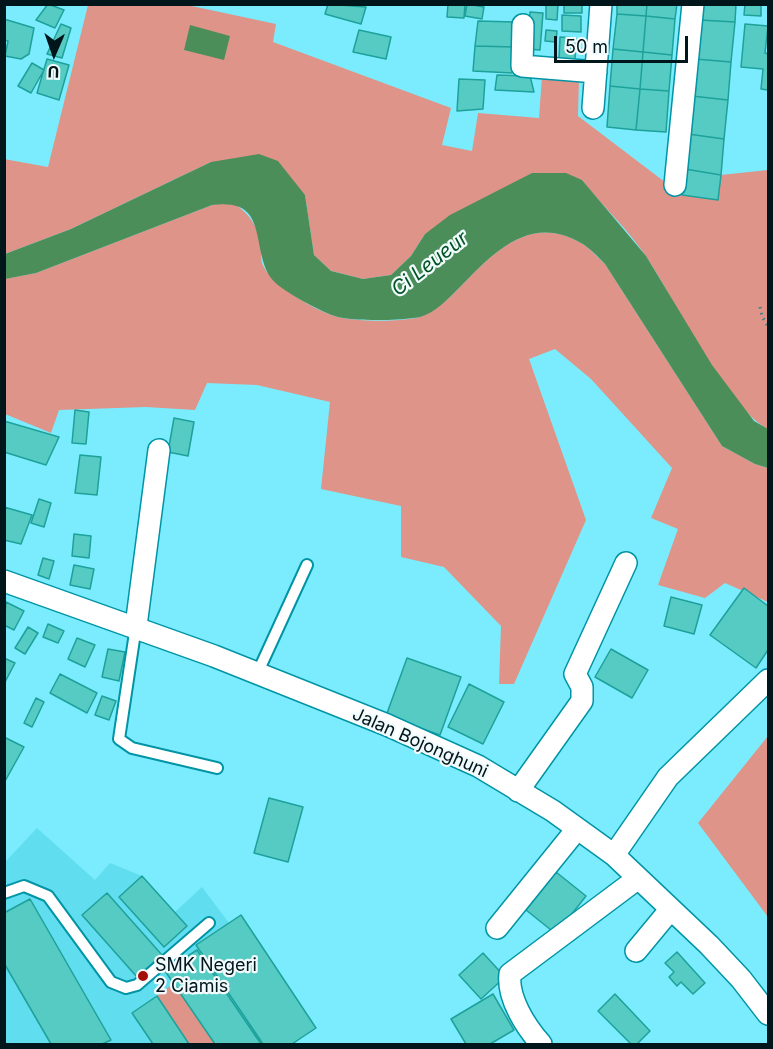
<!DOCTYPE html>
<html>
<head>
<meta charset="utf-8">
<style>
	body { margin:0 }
	#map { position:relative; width:773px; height:1049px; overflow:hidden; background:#7becfe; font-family:Inter,sans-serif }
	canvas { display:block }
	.frame { position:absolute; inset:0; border:6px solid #00161a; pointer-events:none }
	.north { position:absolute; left:24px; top:24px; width:60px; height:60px; -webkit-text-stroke:4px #f1fbfd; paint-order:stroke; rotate:182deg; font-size:16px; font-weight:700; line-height:24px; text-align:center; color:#00161a }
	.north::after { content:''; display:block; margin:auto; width:21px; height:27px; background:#00161a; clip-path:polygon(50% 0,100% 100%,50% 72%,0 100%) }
	.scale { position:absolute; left:554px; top:36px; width:134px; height:27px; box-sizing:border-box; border:3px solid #00161a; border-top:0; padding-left:8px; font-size:18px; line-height:21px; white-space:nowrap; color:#00161a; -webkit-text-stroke:4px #f1fbfd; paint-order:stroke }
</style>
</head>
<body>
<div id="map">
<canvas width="773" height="1049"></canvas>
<div class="frame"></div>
<div class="north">U</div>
<div class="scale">50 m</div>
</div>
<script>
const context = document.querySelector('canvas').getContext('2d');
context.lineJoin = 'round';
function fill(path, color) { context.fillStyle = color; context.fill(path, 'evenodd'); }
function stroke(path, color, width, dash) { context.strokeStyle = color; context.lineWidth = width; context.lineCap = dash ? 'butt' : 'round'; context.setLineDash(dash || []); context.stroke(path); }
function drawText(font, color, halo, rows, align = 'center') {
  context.font = font + ' Inter,sans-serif'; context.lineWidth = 4.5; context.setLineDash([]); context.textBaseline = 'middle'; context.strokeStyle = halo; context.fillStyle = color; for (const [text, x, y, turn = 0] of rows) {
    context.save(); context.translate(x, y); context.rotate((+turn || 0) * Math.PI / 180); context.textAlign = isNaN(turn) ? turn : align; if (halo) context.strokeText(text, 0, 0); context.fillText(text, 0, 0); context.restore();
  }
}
fill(new Path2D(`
	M37 828 95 880 110 863 142 876 175 912 202 887 229 923 241 915 316 1028 295 1042 296 1044H5L4 863Z`), '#61ddf0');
fill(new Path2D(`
	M88 5H187L276 24 273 42 451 108 442 145 472 151 478 113 539 118 542 76 579 79 578 116 682 195 721 175 768 170V429C727 408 675 300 647 258 629 230 602 206 582 180L532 173 425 234 411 256 391 275 363 279 331 271 314 255 305 195 211 162 71 229 5 254 4 159 48 167Z
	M231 202C245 210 254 220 259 236 262 244 260 254 262 263 269 284 317 312 338 317 359 322 400 322 420 317 435 312 449 298 460 287 493 253 530 213 581 243 590 248 597 257 605 264L722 446 755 464 768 468V602L725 583 705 598 658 585 678 529 651 518 672 468 591 379 555 349 529 359 586 520 514 684H499L501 626 444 567 401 557V506L321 489 330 402 257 385 207 383 195 410 146 407 59 410 51 433 5 414 4 279 36 273 212 205Z
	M768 736V917L698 823Z
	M174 983 215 1044H189L157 996Z`), '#de9488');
fill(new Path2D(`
	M190 25 230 36 224 60 184 50Z
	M259 154 278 161 305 195 314 255 331 271 363 279 391 275 411 256 425 234 450 215 532 173H566L582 180 646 256 712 365 754 421 768 429V468L755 464 722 446 605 264C598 257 590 248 581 243 530 213 493 253 460 287 449 298 435 313 420 317 409 319 394 320 383 320 370 320 351 320 338 317 323 313 279 290 271 278 250 247 270 197 212 205L36 273 5 279V254L71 229 211 162Z`), '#4c8e5a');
const building = new Path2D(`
	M48 4 64 10 55 28 36 20Z
	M328 4 366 7 361 24 325 14Z
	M448 4H465L464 18 447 17Z
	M467 4 484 7 482 19 465 16Z
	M546 4H558L557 20 546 19Z
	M564 4H582V13H564Z
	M617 4H647L646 16 617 14Z
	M647 4H677L675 19 646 16Z
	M701 4H736L735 22 700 20Z
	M745 4H761V16L744 15Z
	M530 12 543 13 540 50 528 49Z
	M617 14 646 16 643 52 613 49Z
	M562 15 581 16V32L562 31Z
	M646 16 675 19 672 55 643 52Z
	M4 19 34 28 29 54 21 59 5 56 8 41 4 40Z
	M700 20 735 22 731 62 695 59Z
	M478 21 516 22 514 47 475 46Z
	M61 24 71 28 62 58 47 54Z
	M745 24 768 26 765 53 768 54V90L761 89 763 69 741 67Z
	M359 30 391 37 386 59 353 52Z
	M546 30 557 31 556 42 545 41Z
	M560 37 576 38 575 60 559 59Z
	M475 46 514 47 512 73 473 71Z
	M613 49 643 52 640 89 610 86Z
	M643 52 672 55 669 91 640 89Z
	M47 59 69 65 59 100 37 93Z
	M695 59 731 62 728 100 692 96Z
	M32 63 44 70 31 93 18 86Z
	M497 75 530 76 534 92 495 90Z
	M459 79 485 80 483 109 457 111Z
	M610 86 640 89 636 130 607 127Z
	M640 89 669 91 666 132 636 130Z
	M692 96 728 100 724 139 688 134Z
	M688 134 724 139 721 175 685 169Z
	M685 169 721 175 718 200 682 195Z
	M75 410 89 412 86 444 72 443Z
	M174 418 194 422 188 456 168 452Z
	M4 421 59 437 46 465 4 452Z
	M80 455 101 457 97 495 75 493Z
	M39 499 51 503 44 527 31 523Z
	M4 507 32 515 21 544 4 540Z
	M74 534 91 536 89 558 72 556Z
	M43 558 54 561 49 579 38 575Z
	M74 565 94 569 90 589 70 585Z
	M744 588 768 606V650L756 668 710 635Z
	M671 597 702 605 694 634 664 626Z
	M6 602 24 611 14 630 4 625Z
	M48 624 64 631 58 643 43 637Z
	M28 627 38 633 25 654 15 648Z
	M77 638 95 645 85 667 68 659Z
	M108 649 125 652 119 681 102 677Z
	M611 649 648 670 632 698 595 677Z
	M4 658 15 663 4 684Z
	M407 658 461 677 440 735 386 716Z
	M60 674 97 693 87 713 50 693Z
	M469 684 504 702 483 744 448 727Z
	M102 696 116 701 109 720 95 715Z
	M36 698 44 702 32 727 24 723Z
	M4 737 24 747 4 783Z
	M269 798 303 807 288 862 254 853Z
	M556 872 586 896 556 934 526 910Z
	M142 876 187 926 164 947 119 897Z
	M107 893 162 955 137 977 82 915Z
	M30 899 111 1040 102 1044H51L4 963V913Z
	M241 915 316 1028 292 1044H263L196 945Z
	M197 950 261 1044H215L165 971Z
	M677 952 705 983 693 994 681 982 677 986 669 977 674 972 665 963Z
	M483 953 505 977 481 999 459 975Z
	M493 994 514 1030 490 1044H466L451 1019Z
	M615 994 650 1031 637 1044H631L598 1011Z
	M157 996 189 1044H153L132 1013Z`);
fill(building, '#56cbc4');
stroke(building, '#1da19a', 1.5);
const lane = new Path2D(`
	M136 626 119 739 132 748 217 768
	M257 674 307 565
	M4 893 24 886 48 896 111 982 126 988 137 985 209 923`);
const street = new Path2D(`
	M523 25 522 66 596 72
	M593 108 601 4
	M675 185 693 4
	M4 581 214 656 387 725 478 766 553 811 614 855 709 945 741 979 768 1014
	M136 626 159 450
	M518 791 582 701V687L575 674 626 563
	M614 855 668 777 768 680
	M497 928 577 829
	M636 951 670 910
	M541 1044C526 1027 507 998 510 974L637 879`);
stroke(lane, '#0094a5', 14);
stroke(street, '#0094a5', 24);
stroke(new Path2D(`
	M760 307 762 316 768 327`), '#3c7f89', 3, [1.5, 4.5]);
stroke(lane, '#fff', 10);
stroke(street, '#fff', 21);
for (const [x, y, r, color] of [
	[143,976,6,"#a40f08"]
]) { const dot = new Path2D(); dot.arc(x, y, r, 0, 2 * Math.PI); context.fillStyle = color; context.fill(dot); stroke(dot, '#f1fbfd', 2); }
drawText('18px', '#00161a', '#f1fbfd', [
	["Jalan Bojonghuni",420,743,24]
]);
drawText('18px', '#00161a', '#f1fbfd', [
	["SMK Negeri",155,966],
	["2 Ciamis",155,987]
], 'left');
drawText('italic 20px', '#025321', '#f1fbfd', [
	["Ci Leueur",430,264,-38]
]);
</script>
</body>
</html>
